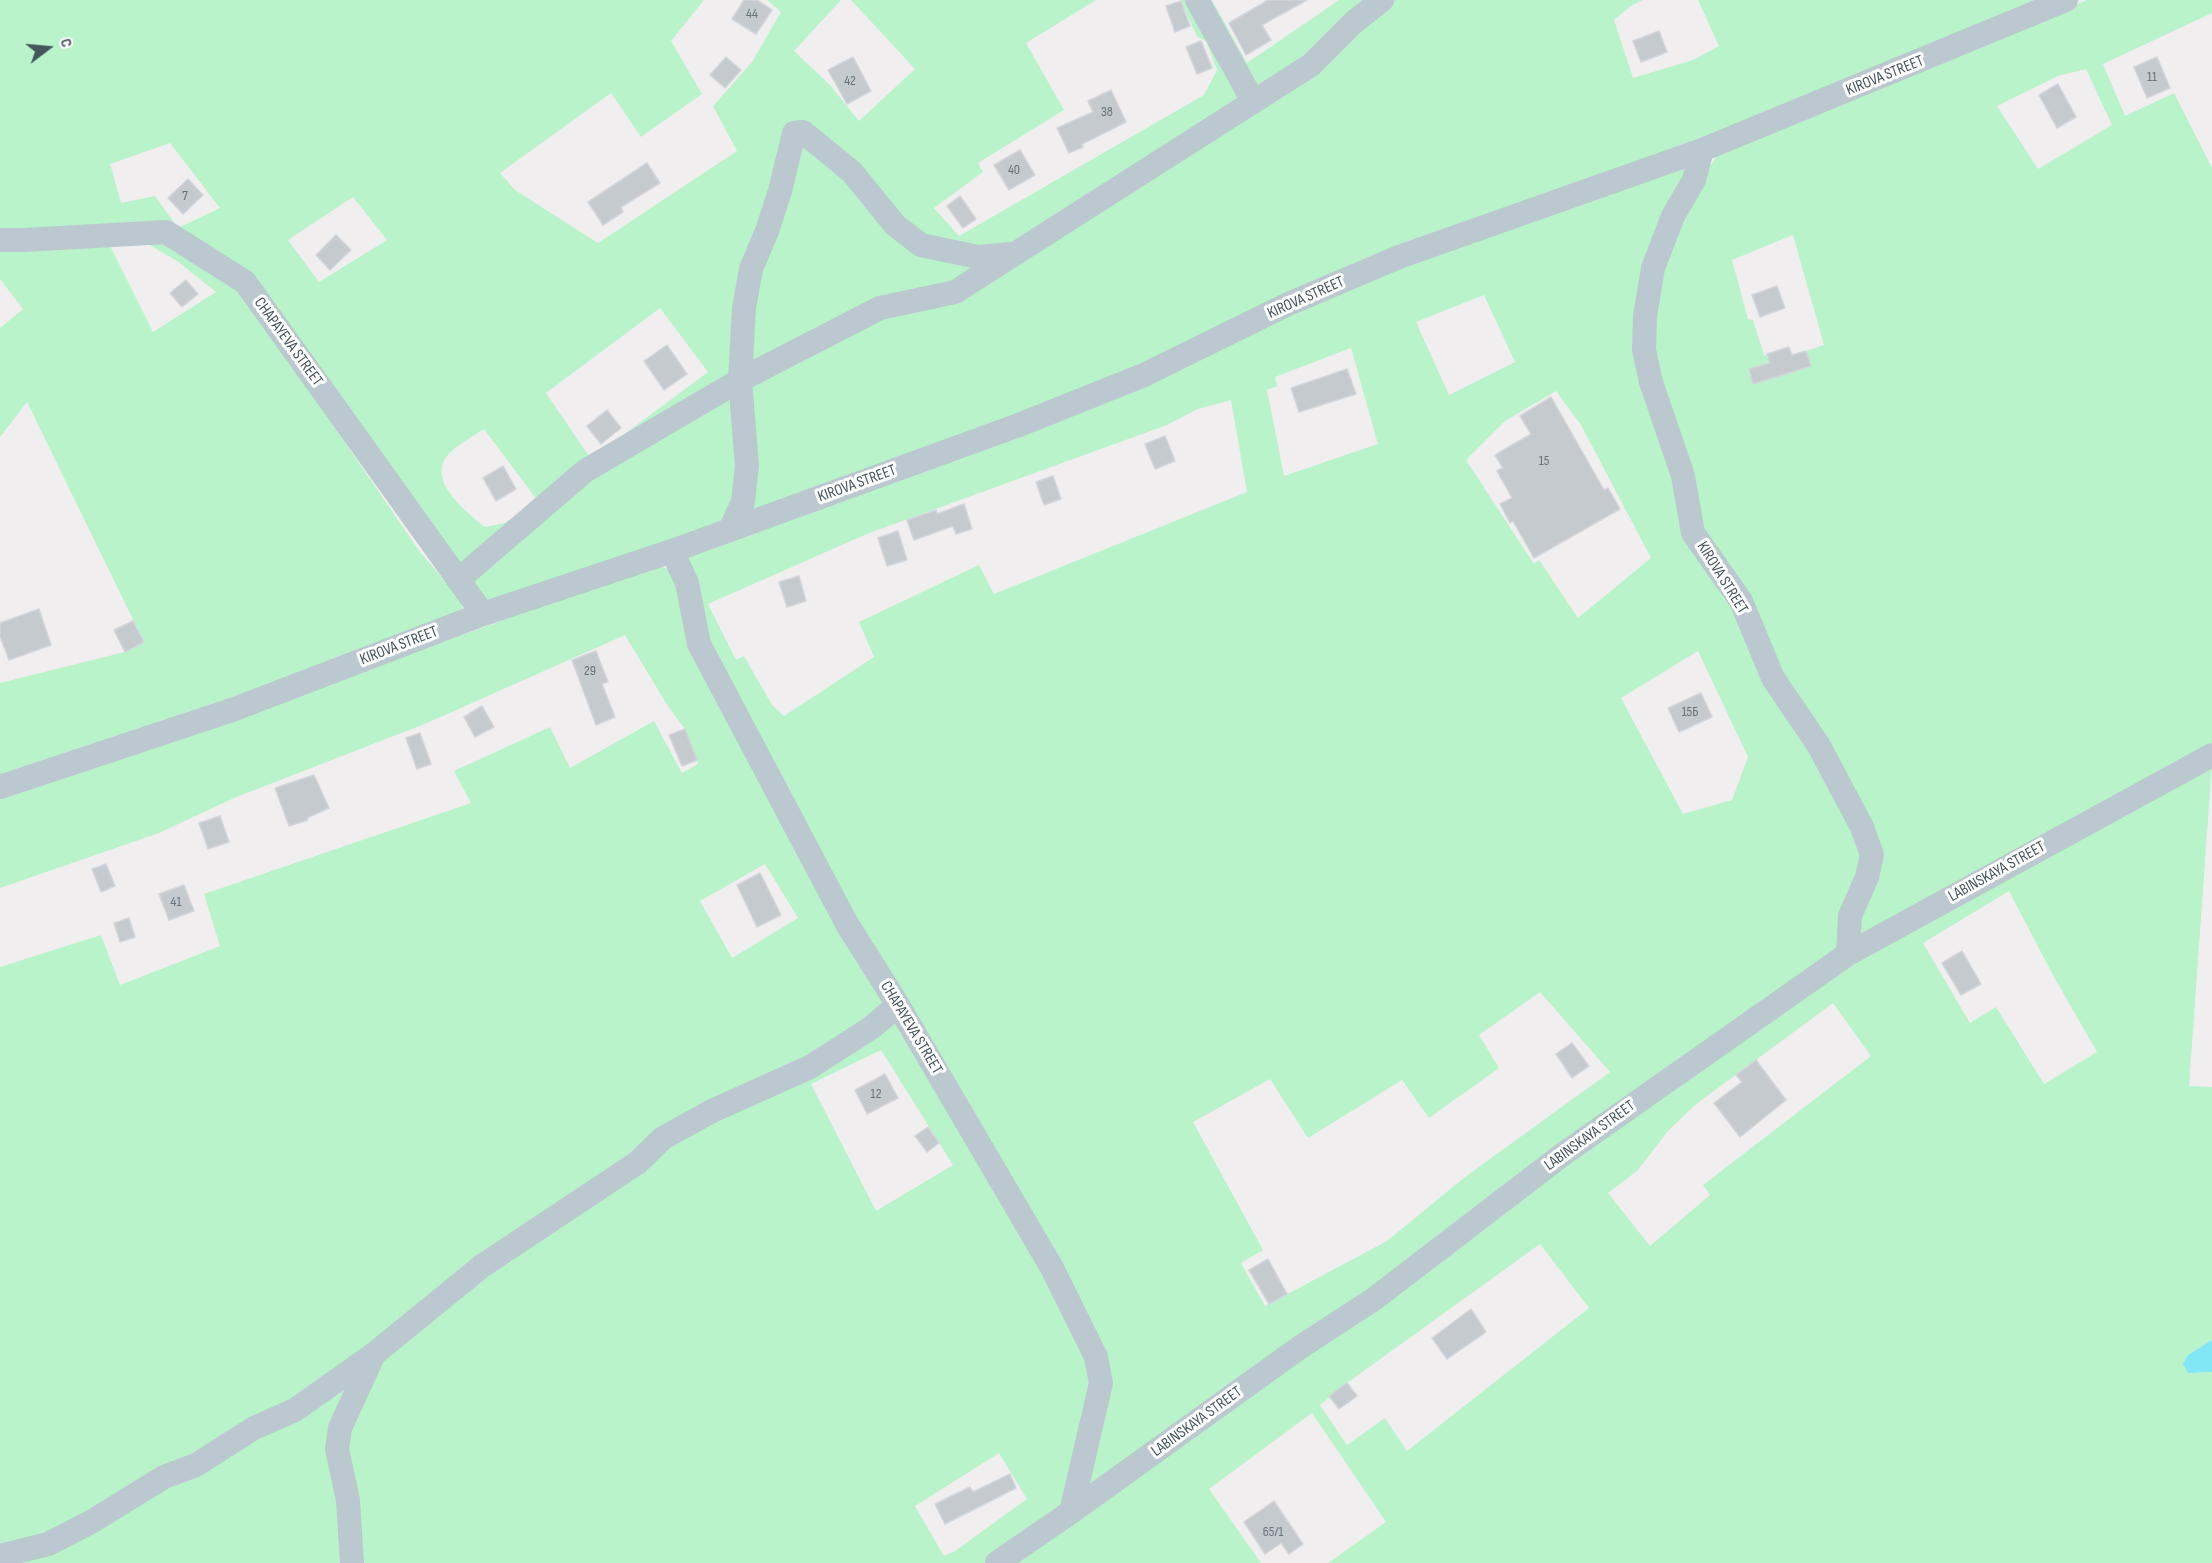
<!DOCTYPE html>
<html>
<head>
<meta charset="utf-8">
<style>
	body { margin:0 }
	#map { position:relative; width:2212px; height:1563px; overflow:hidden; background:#f1eeef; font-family:"Sofia Sans Condensed",sans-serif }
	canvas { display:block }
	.north { position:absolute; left:18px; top:18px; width:60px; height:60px; -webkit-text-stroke:4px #fff; paint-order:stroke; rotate:74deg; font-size:16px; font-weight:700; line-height:24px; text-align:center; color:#45555e }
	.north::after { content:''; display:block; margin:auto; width:21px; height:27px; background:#45555e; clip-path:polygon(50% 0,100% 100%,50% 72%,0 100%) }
</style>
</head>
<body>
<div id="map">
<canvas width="2212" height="1563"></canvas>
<div class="north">С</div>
</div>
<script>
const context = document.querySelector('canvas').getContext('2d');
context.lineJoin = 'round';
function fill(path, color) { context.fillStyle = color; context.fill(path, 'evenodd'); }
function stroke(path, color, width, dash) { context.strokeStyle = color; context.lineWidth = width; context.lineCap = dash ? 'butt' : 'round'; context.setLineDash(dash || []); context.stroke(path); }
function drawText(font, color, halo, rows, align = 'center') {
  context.font = font + ' "Sofia Sans Condensed",sans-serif'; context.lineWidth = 6; context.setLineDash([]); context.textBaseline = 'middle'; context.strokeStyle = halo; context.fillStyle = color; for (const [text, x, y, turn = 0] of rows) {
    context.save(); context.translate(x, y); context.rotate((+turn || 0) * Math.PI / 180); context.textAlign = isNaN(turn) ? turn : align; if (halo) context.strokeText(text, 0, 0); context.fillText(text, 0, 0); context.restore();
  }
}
fill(new Path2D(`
	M0 0H704L671 41 702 94 641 137 611 93 500 173 515 190 598 243 737 151 713 106 752 62 781 12 767 0H841L794 51 830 85 859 121 915 69 851 0H1096L1026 43 1064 110 978 163 983 172 934 208 959 236 1204 95 1217 70 1206 41 1197 37 1181 0H1212L1247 63 1339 0H1368L1303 62 951 287 721 386 458 570 198 239 0 234ZM170 143 220 208 178 228 155 196 121 203 110 164ZM353 197 387 240 319 282 288 240ZM660 308 708 372 591 459 546 393ZM484 429 537 500 505 523 485 527C464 510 421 476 453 450 462 442 474 436 484 429Z
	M1389 0H1643L1632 5 1614 20 1633 78 1693 60 1719 46 1698 0H2043L1097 387 770 511 487 601 468 586 594 474 884 310 956 296Z
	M2087 0H2212V13L2103 64 2125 116 2174 93 2212 168V750L1855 944 1874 869 1697 530 1649 346 1662 261 1701 180 1716 157 1862 93ZM2086 69 2112 125 2038 169 1997 106 2058 76ZM1793 235 1824 345 1806 351 1811 365 1764 355 1753 320 1748 319 1732 260Z
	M1697 158 1655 240 1648 388 1728 591 1868 856 1841 953 1078 1500 1105 1381 708 647 683 555 1356 283ZM1484 295 1515 362 1449 395 1416 322ZM1351 348 1378 444 1284 476 1267 390 1277 386 1275 377ZM1556 391 1581 425 1651 558 1578 618 1539 560 1534 564 1466 460 1505 421ZM1231 400 1247 492 994 594 979 565 859 622 874 657 784 716 772 705 744 656 736 660 708 604 869 533 1167 425 1198 409ZM1698 651 1748 757 1732 800 1683 814 1621 698ZM1540 992 1610 1072 1465 1177 1387 1241 1265 1306 1241 1263 1263 1250 1193 1122 1270 1079 1308 1138 1402 1080 1429 1118 1499 1068 1479 1035Z
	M143 236 178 249 215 268 246 298 420 552 460 599 463 610 300 677 0 777V683L125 652 144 642 27 402 0 437V328L23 309 0 279V247ZM141 240 177 261 216 292 153 332 109 244Z
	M658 564 674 573 996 1181 1097 1385 1059 1514 989 1563H0V967L101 935 120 985 220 946 204 894 471 803 454 771 550 727 570 768 654 721 682 773 698 764 685 729 669 708 625 635 427 723 234 798 159 833 0 888V796L236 717ZM765 864 798 918 732 958 700 901ZM881 1050 953 1165 876 1211 811 1084ZM999 1453 1027 1499 955 1551 944 1556 915 1506Z
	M2212 763 2189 1086 2212 1087V1340L2188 1355 2197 1373 2212 1372V1563H1328L1386 1522 1312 1413 1209 1489 1261 1563H1010L1549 1173 1874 945ZM2009 891 2054 977 2097 1052 2044 1084 1996 1007 1970 1023 1923 943ZM1833 1003 1871 1056 1703 1185 1710 1195 1650 1246 1608 1193 1637 1171 1668 1131 1695 1105ZM1540 1244 1589 1308 1407 1451 1385 1418 1347 1445 1320 1405 1347 1383Z`), '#b9f3ca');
fill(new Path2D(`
	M2212 1340V1372L2188 1373 2183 1364 2188 1355Z`), '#82e7f4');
const building = new Path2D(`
	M744 0H757L772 10 756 34 732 19Z
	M1268 0H1307L1262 25 1271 40 1246 55 1229 23Z
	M1181 1 1190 26 1175 32 1166 6Z
	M1659 31 1667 52 1641 62 1633 41Z
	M1201 41 1212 68 1197 74 1186 47Z
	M726 57 741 70 725 88 710 75Z
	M853 57 871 91 847 104 828 70Z
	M2157 57 2170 88 2147 98 2134 67Z
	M2058 84 2076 117 2057 128 2039 95Z
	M1111 90 1126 122 1082 144 1083 147 1069 153 1057 128 1093 112 1088 101Z
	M1020 150 1035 175 1009 190 994 165Z
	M647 163 660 183 621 207 623 212 603 225 588 202Z
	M188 179 203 195 183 214 168 198Z
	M960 196 976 219 963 228 947 206Z
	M336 235 351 250 330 270 316 255Z
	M186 280 198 294 182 307 170 293Z
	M1777 286 1785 308 1760 317 1752 295Z
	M667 345 687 374 664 390 644 361Z
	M1789 347 1792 355 1806 351 1811 366 1753 384 1749 369 1770 363 1767 354Z
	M1347 369 1356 394 1299 412 1291 388Z
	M1551 397 1604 490 1608 488 1620 509 1534 558 1513 521 1510 523 1500 504 1512 498 1497 471 1503 468 1495 455 1531 434 1520 416Z
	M607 410 621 428 601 444 587 426Z
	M1165 436 1175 461 1155 469 1145 444Z
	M503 466 516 489 496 501 483 478Z
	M1053 476 1061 499 1044 505 1036 482Z
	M964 504 972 529 956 534 953 526 914 540 907 520 936 510 937 514Z
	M898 531 907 560 887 566 878 538Z
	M799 576 806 601 787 607 779 582Z
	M39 609 51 645 9 660 0 636V623Z
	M133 621 144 642 125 652 114 630Z
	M596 651 608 682 602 684 615 717 596 725 572 660Z
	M1701 693 1712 717 1679 732 1668 708Z
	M482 706 494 727 475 737 464 717Z
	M685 729 697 760 682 766 669 735Z
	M420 733 431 764 417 769 406 738Z
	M314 775 329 808 307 818 308 820 289 826 275 788Z
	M220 816 229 842 208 849 199 823Z
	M106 864 115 886 101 892 92 869Z
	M760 873 781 915 757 927 737 885Z
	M184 885 194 911 169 920 159 894Z
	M129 918 135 937 120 942 114 923Z
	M1962 951 1981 984 1961 995 1942 963Z
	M1572 1043 1589 1066 1572 1078 1556 1054Z
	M1756 1060 1786 1100 1740 1137 1714 1103 1742 1082 1736 1075Z
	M885 1074 898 1098 867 1114 855 1090Z
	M928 1127 939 1143 927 1152 915 1136Z
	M1268 1259 1287 1294 1269 1304 1249 1270Z
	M1471 1309 1486 1332 1447 1359 1432 1338Z
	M1347 1383 1357 1396 1339 1409 1329 1396Z
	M1010 1474 1016 1488 945 1524 935 1504 970 1487 973 1492Z
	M1274 1501 1303 1544 1289 1554 1281 1543 1265 1554 1244 1522Z`);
fill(building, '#c5cacf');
stroke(building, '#d2d5db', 1.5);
stroke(new Path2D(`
	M1197 0 1253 101
	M1702 150 1694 180 1673 216 1653 268 1645 316 1644 350 1651 382 1683 476 1693 533 1741 601 1773 678 1819 746 1862 827 1872 855 1867 877 1850 916 1848 954
	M0 240H24L166 232 245 282 483 614
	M730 530 743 502 747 466 740 380 744 308 751 269 767 231 780 191 794 133 803 132 852 172 895 225 921 245 978 257 1011 254
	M672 551 687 583 699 644 847 924 898 1005 1052 1268 1096 1357 1101 1383 1071 1512
	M458 580 585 471 740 380 880 308 955 292 1311 65 1354 22 1382 0
	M0 787 232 710 483 614 672 551 1019 425 1144 375 1286 305 1399 257 1702 150 2066 0
	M0 1556 48 1544 91 1522 164 1477 196 1465 254 1428 295 1410 374 1354 482 1266 637 1163 663 1138 712 1111 810 1067 871 1028 898 1005
	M352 1563 348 1500 337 1449 340 1428 373 1356
	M997 1563 1071 1512 1299 1348 1374 1299 1562 1155 1848 954 2212 755`), '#bbc8cf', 24);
drawText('14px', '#65727a', null, [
	["44",752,14],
	["11",2152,77],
	["42",850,81],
	["38",1107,112],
	["40",1014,170],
	["7",185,196],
	["15",1544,461],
	["29",590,671],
	["15Б",1690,712],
	["41",176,902],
	["12",876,1094],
	["65/1",1273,1532]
]);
drawText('16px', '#45555e', '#fff', [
	["KIROVA STREET",1885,76,-22],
	["KIROVA STREET",1306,298,-24],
	["CHAPAYEVA STREET",288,342,54],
	["KIROVA STREET",857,484,-20],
	["KIROVA STREET",1722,578,58],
	["KIROVA STREET",399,646,-21],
	["LABINSKAYA STREET",1997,872,-29],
	["CHAPAYEVA STREET",911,1028,59],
	["LABINSKAYA STREET",1590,1136,-36],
	["LABINSKAYA STREET",1197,1422,-36]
]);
</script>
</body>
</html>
